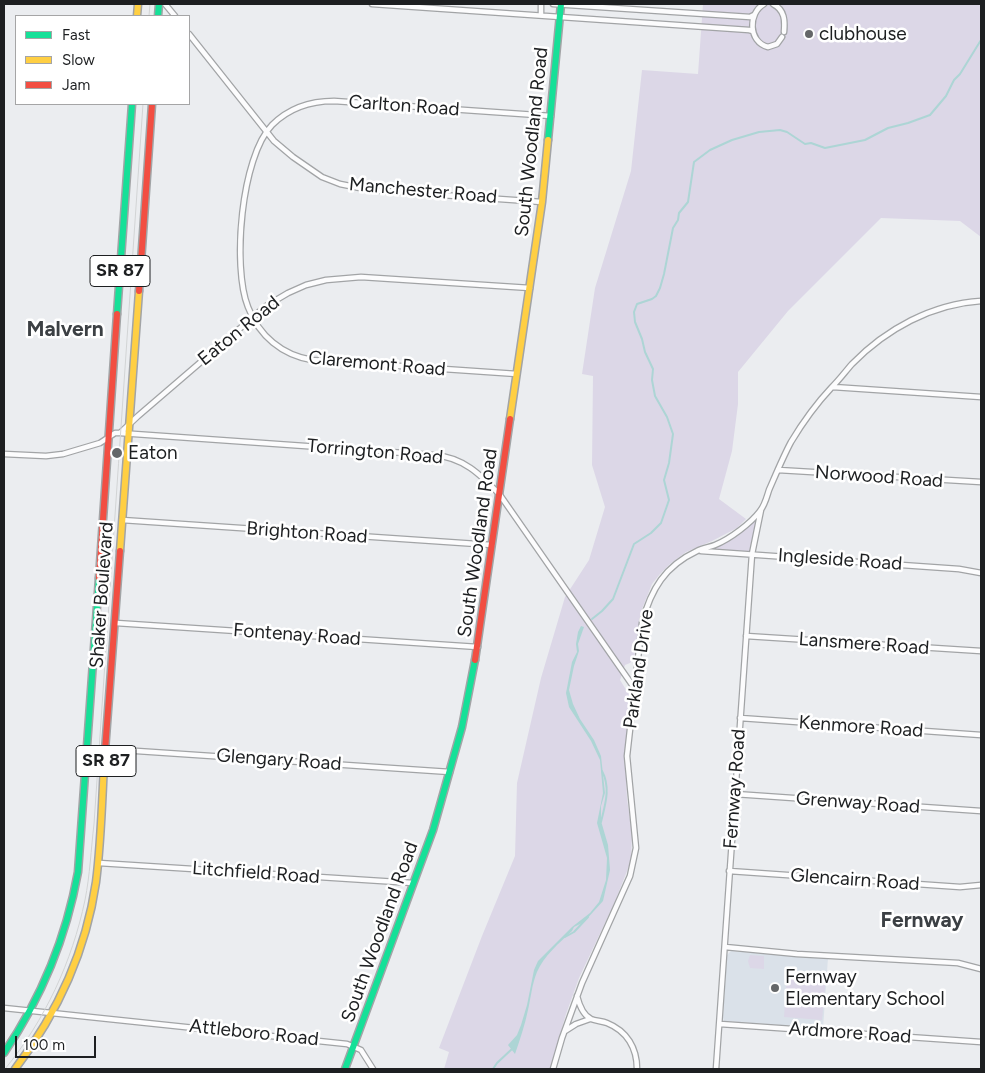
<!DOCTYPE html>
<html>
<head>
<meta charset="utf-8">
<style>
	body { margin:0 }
	#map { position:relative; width:985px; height:1073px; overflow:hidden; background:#ebedf0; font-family:Figtree,sans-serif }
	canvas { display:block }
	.frame { position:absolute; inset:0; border:5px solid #1d1f21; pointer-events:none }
	.legend { position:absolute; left:15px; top:15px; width:175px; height:90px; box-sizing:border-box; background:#fff; border:1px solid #a5a5a6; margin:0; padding:6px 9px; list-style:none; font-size:15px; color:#1d1f21 }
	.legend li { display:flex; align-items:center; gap:10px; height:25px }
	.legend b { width:25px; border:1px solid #a5a5a6 }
	.scale { position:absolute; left:15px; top:1036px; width:81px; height:22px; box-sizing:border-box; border:2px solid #1d1f21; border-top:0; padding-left:6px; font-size:15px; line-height:18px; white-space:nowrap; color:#1d1f21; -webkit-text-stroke:4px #fff; paint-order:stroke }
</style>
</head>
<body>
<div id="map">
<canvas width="985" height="1073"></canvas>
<div class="frame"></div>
<ul class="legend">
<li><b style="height:6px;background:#16e098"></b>Fast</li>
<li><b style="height:6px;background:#ffcf43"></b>Slow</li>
<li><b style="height:6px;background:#f24e42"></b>Jam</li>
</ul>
<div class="scale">100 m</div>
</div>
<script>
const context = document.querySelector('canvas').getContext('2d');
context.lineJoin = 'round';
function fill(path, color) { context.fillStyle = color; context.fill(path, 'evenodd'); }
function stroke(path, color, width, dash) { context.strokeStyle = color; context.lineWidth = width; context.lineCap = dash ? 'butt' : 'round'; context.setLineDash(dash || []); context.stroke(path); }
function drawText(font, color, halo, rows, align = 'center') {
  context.font = font + ' Figtree,sans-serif'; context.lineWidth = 5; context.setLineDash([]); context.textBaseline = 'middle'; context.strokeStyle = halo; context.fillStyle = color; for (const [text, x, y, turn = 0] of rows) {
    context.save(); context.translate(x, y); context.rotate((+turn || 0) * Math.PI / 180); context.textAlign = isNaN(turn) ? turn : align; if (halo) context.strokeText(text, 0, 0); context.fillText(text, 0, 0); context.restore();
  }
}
fill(new Path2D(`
	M731 951 828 958 823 1028 724 1021 723 1018 727 955Z`), '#dae1e9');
fill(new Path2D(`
	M703 4H981V237L960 221 881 218 788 311 738 372V404L732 451 719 499 746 519 737 528 712 541 686 552 670 564 660 574 652 584 642 609 634 658 630 663 625 665 620 680 630 696V702L625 754 627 799 632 833 631 861 614 904 579 978 566 1014 550 1069H444L449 1052 439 1048 482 936 515 856 517 783 541 678 565 597 589 560 605 507 592 465 593 376 582 374 595 288 631 171 642 70 698 74Z
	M761 510 752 554 698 551C725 541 740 530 761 510Z
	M750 955 764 956V969L750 968 748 961Z
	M787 974 826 977 822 1020 784 1017Z`), '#dcd7e7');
fill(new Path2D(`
	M581 626 584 627 578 644 579 651 574 666 569 690 573 704 580 719 594 740 601 756 605 793 601 806V821L608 845 610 870 603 901 584 922 574 927 572 931C560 942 543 957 537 972 532 984 531 997 528 1010 525 1025 520 1039 515 1054L508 1045 517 1035 521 1025 527 1005 534 970 538 961 572 927 590 913 599 902 606 880 607 858 597 823 603 793 600 760 591 741 569 707 566 693 572 662 577 652 576 644 578 632Z`), '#add5d5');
stroke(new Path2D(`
	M592 619 602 611 613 599 634 544 651 533 661 523 669 500 664 480 669 463 673 434 667 417 655 396 652 380 653 369 645 352 642 339 635 322 634 312 637 304 652 299 656 296 660 288 664 274 673 228 678 220 679 213 688 202 694 162 710 150 732 140 759 132 780 130 787 132 805 144 811 143 825 148 865 140 888 128 908 123 930 115 946 96 954 80 960 74 981 40
	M601 822C605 805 611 788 602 771
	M565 937 574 932 588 917
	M493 1069 497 1063 513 1048`), '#add5d5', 2);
const street = new Path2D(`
	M165 4 175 16
	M372 4 749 30 753 31
	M553 4 750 17 754 15
	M764 4C748 13 748 42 768 47L777 44 782 37
	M773 4C785 10 785 21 784 32
	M541 15V4
	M189 34 274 141 293 157 322 177 340 184 370 190 542 202
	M517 374 312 360C282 355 259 336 248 307 232 267 241 157 272 125 289 108 311 101 334 101L551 116
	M833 387 981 397
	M120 433 433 455C463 457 480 474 500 495L635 689
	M4 454 46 456 63 454 100 443 115 433H120L138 416 266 306 288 293 306 285 326 280 361 277 530 288
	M778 470 981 482
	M122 520 492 545
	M701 551 959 569 981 573
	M116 623 478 647
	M746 636 981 651
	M740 718 981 735
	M107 749 450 772
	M735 794 981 811
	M99 863 413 883
	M729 871 960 887 981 885
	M725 947 797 954 958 963 981 969
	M577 996C579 1004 583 1015 591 1019 596 1021 602 1021 607 1023 627 1031 637 1048 637 1069
	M4 1008 347 1044 361 1050 373 1069
	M720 1024 981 1042
	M565 1031 576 1024 590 1019
	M553 1069 562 1038 582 983 630 876 636 848 627 756 642 623C651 589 665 566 697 551 703 548 710 547 715 545 730 539 751 523 760 511 765 505 767 496 769 490 776 474 783 457 791 442 803 422 816 404 832 387 839 380 845 372 852 364 886 329 932 304 981 301
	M716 1069 752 554 761 510`);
const fast = new Path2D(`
	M158 16 159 4
	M548 140 561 4
	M117 314 132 104
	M4 1053C42 997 66 939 78 872L99 578
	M345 1069 433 830 462 727 475 660`);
const slow = new Path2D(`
	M137 16 138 4
	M510 419 542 202 548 140
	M120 551 139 291
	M15 1069C57 1014 86 951 96 882 101 843 102 803 104 764`);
const jam = new Path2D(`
	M139 291 152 104
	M99 578 117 314
	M475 660 510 419
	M104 764 120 551`);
stroke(street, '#a2a4a6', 7);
stroke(fast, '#a2a4a6', 9);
stroke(slow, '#a2a4a6', 9);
stroke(jam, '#a2a4a6', 9);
stroke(street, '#fcfcfd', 4.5);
stroke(fast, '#16e098', 6);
stroke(slow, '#ffcf43', 6);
stroke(jam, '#f24e42', 6);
stroke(new Path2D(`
	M149 16 150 4
	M5 1069C45 1020 72 962 85 900 90 875 91 849 94 824L143 104`), '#d2d4d5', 1);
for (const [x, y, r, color] of [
	[809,34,5,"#656769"],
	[117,453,6,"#656769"],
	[775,988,5,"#656769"]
]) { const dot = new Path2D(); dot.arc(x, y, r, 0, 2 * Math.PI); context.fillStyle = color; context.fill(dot); stroke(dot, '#fff', 2); }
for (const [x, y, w] of [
	[120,271,60],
	[106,761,60]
]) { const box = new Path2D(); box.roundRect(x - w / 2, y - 15.5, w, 31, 4); context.fillStyle = '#fff'; context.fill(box); stroke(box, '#1d1f21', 1); }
drawText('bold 18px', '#1d1f21', null, [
	["SR 87",120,271],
	["SR 87",106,761]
]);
drawText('19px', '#1d1f21', '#fff', [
	["clubhouse",819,34],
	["Eaton",128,453],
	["Fernway",785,977],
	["Elementary School",785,999]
], 'left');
drawText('19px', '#1d1f21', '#fff', [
	["Carlton Road",404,106,4],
	["South Woodland Road",532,142,-84],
	["Manchester Road",423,191,5],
	["Eaton Road",239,331,-39],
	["Claremont Road",377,364,5],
	["Torrington Road",375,452,5],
	["Norwood Road",879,477,4],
	["Brighton Road",307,533,4],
	["South Woodland Road",478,543,-82],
	["Ingleside Road",840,560,4],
	["Shaker Boulevard",102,595,-86],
	["Fontenay Road",297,635,4],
	["Lansmere Road",864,644,4],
	["Parkland Drive",639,669,-82],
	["Kenmore Road",861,727,4],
	["Glengary Road",279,760,4],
	["Fernway Road",735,789,-86],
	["Grenway Road",858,803,4],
	["Litchfield Road",256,873,4],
	["Glencairn Road",855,880,4],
	["South Woodland Road",380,932,-70],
	["Attleboro Road",254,1033,6],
	["Ardmore Road",850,1033,4]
]);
drawText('bold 21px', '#3c4044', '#fff', [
	["Malvern",65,330],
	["Fernway",922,921]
]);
</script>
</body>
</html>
